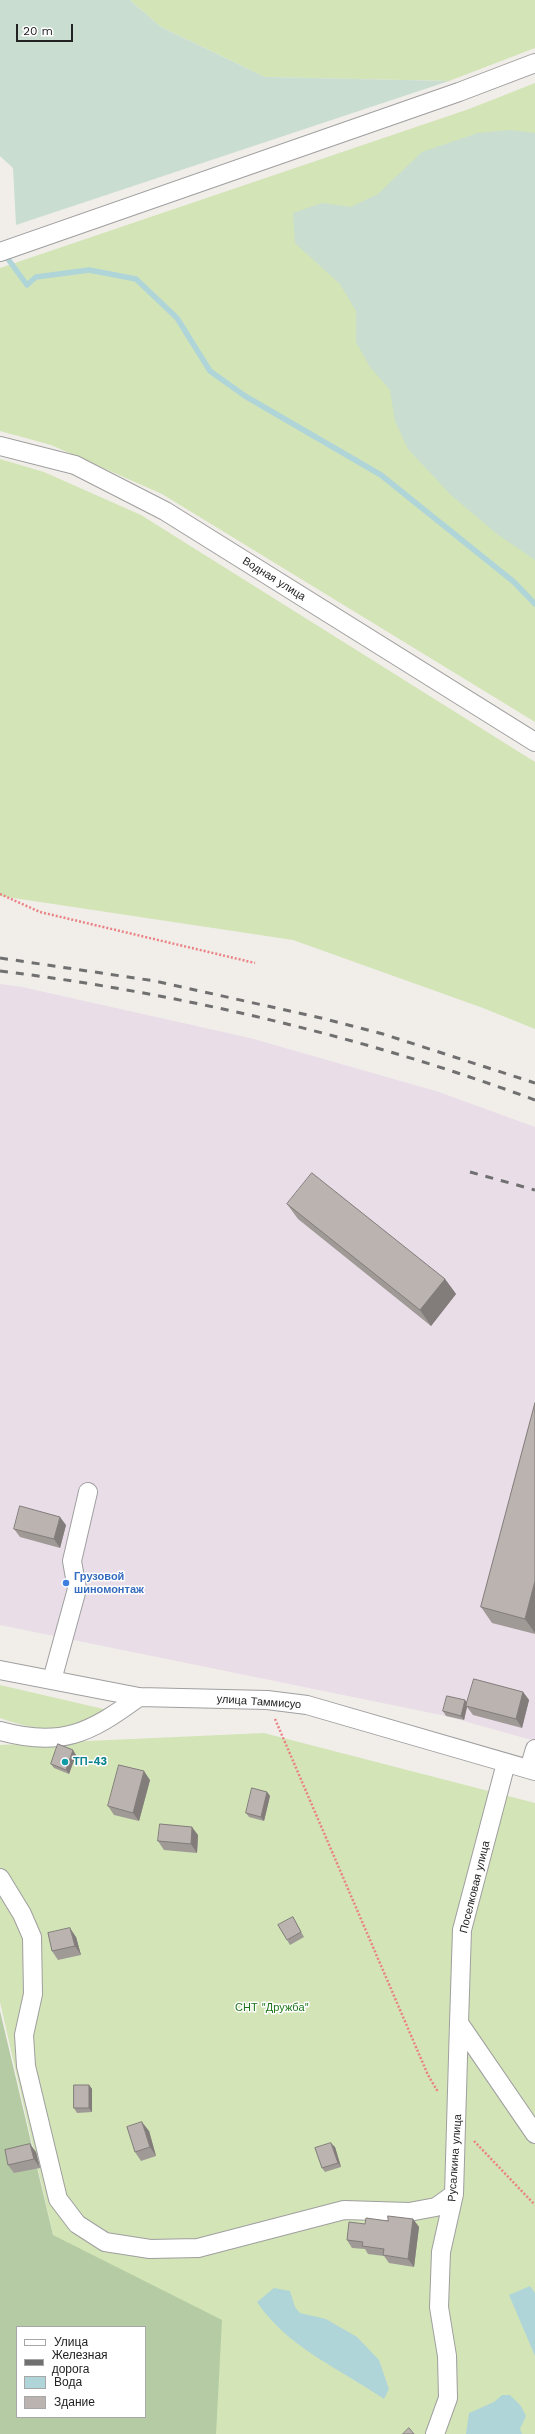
<!DOCTYPE html>
<html>
<head>
<meta charset="utf-8">
<style>
	body { margin:0 }
	#map { position:relative; width:535px; height:2434px; overflow:hidden; background:#f1eeea; font-family:"Work Sans",sans-serif }
	canvas { display:block }
	.legend { position:absolute; left:16px; top:2326px; width:130px; height:92px; box-sizing:border-box; background:#fff; border:1px solid #a7a7a7; margin:0; padding:5px 7px; list-style:none; font-size:12px; color:#222 }
	.legend li { display:flex; align-items:center; gap:8px; height:20px }
	.legend b { width:20px; border:1px solid #a7a7a7 }
	.scale { position:absolute; left:16px; top:24px; width:57px; height:18px; box-sizing:border-box; border:2px solid #222; border-top:0; padding-left:5px; font-size:12px; line-height:14px; white-space:nowrap; color:#222; -webkit-text-stroke:3px #fff; paint-order:stroke }
</style>
</head>
<body>
<div id="map">
<canvas width="535" height="2434"></canvas>
<ul class="legend">
<li><b style="height:5px;background:#fff"></b>Улица</li>
<li><b style="height:5px;background:#707070"></b>Железная дорога</li>
<li><b style="height:11px;background:#b0d5d9"></b>Вода</li>
<li><b style="height:11px;background:#bab3b0"></b>Здание</li>
</ul>
<div class="scale">20 m</div>
</div>
<script>
const context = document.querySelector('canvas').getContext('2d');
context.lineJoin = 'round';
function fill(path, color) { context.fillStyle = color; context.fill(path, 'evenodd'); }
function stroke(path, color, width, dash) { context.strokeStyle = color; context.lineWidth = width; context.lineCap = dash ? 'butt' : 'round'; context.setLineDash(dash || []); context.stroke(path); }
function drawText(font, color, halo, rows, align = 'center') {
  context.font = font + ' "Work Sans",sans-serif'; context.lineWidth = 3; context.setLineDash([]); context.textBaseline = 'middle'; context.strokeStyle = halo; context.fillStyle = color; for (const [text, x, y, turn = 0] of rows) {
    context.save(); context.translate(x, y); context.rotate((+turn || 0) * Math.PI / 180); context.textAlign = isNaN(turn) ? turn : align; if (halo) context.strokeText(text, 0, 0); context.fillText(text, 0, 0); context.restore();
  }
}
fill(new Path2D(`
	M0 984 22 987 250 1038 439 1092 535 1127V1741L446 1716 0 1625Z`), '#e9dde8');
fill(new Path2D(`
	M130 0H535V48L449 81 265 77 161 27Z
	M535 83V722L162 494 51 445 0 431V268L469 109Z
	M0 459 44 472 141 515 535 762V1029L483 1008 293 940 0 896Z
	M0 1685 108 1710C64 1730 47 1735 0 1718Z
	M264 1733 535 1803V2434H98L145 2417V2327H74L0 2002V1745Z`), '#d3e4b7');
fill(new Path2D(`
	M0 2011 53 2235 222 2320 216 2434H0ZM17 2327H145V2417H17Z`), '#b4cba4');
fill(new Path2D(`
	M0 0H130L161 27 265 77 449 81 16 225 13 168 0 156Z
	M511 130 535 133V560L497 534 451 495 408 449 395 421 390 390 370 367 356 342V311L340 284 295 243 293 213 322 203 351 207 378 194 422 152 478 133Z`), '#c9ddd1');
fill(new Path2D(`
	M530 2286 535 2293V2356L509 2295Z
	M274 2288 290 2291 295 2307 300 2313 326 2319 357 2337 379 2360 389 2389 384 2399C340 2369 287 2347 257 2302Z
	M502 2395H510L521 2406 526 2416 520 2429 522 2434H466L469 2413 494 2402Z`), '#b0d5d9');
stroke(new Path2D(`
	M8 259 27 285 36 277 89 270 136 279 177 318 210 371 245 396 381 475 514 582 535 604`), '#b0d5d9', 5.5);
const minor = new Path2D(`
	M0 252 459 92 535 63
	M0 446 75 465 165 511 535 742
	M0 1670 139 1697 267 1700 307 1705 535 1771
	M52 1680 77 1589 72 1561 88 1492
	M0 1731C61 1748 90 1733 139 1697
	M506 1763 462 1930 459 2023 535 2134
	M529 1769 535 1749
	M0 1878 22 1914 32 1937 33 1994 24 2035 26 2066 58 2199 77 2224 105 2242 150 2249 198 2248 344 2210 409 2212 436 2207 454 2194
	M435 2434 448 2398 447 2356 439 2307 441 2252 454 2194 459 2023`);
stroke(minor, '#9f9f9f', 20);
stroke(new Path2D(`
	M0 894 40 912 255 963
	M275 1719 428 2075 438 2092
	M474 2141 535 2205`), '#ea8284', 2.5, [2, 2]);
stroke(minor, '#fff', 18);
stroke(new Path2D(`
	M0 958 155 981 321 1018 383 1034 535 1083
	M0 971C180 993 365 1037 535 1100
	M470 1172 535 1190`), '#707070', 3, [8, 8]);
fill(new Path2D(`
	M287 1204 445 1279 456 1294 431 1326 298 1219Z
	M535 1403V1634L492 1623 481 1607Z
	M66 1525 60 1548 20 1537 14 1529Z
	M523 1692 529 1700 522 1728 473 1715 467 1707 464 1720 446 1716 443 1711 467 1703Z
	M76 1755 69 1774 54 1768 51 1764Z
	M150 1780 139 1821 114 1815 108 1806Z
	M267 1792 270 1796 264 1821 249 1817 246 1813Z
	M198 1835 197 1853 164 1850 158 1841Z
	M293 1917 304 1937 290 1945 287 1940Z
	M76 1937 81 1955 58 1960 52 1951Z
	M89 2085 92 2089V2112L77 2113 74 2108Z
	M149 2131 156 2156 141 2161 135 2152Z
	M335 2147 341 2167 325 2172 322 2168Z
	M36 2152 40 2168 14 2173 8 2165Z
	M413 2219 419 2227 414 2267 389 2263 384 2256 368 2254 365 2249 352 2248 347 2240 365 2224 388 2221Z`), '#a09a97');
fill(new Path2D(`
	M445 1279 456 1294 431 1326 420 1310Z
	M60 1517 66 1525 60 1548 54 1539Z
	M535 1581V1633L525 1619Z
	M523 1692 529 1700 522 1728 516 1719Z
	M465 1700 468 1704 466 1706 467 1707 464 1720 461 1716Z
	M73 1750 76 1755 69 1774 66 1770Z
	M144 1771 150 1780 139 1821 133 1813Z
	M267 1792 270 1796 264 1821 261 1817Z
	M192 1827 198 1835 197 1853 191 1844Z
	M70 1928 76 1937 81 1955 75 1946Z
	M89 2085 92 2089V2112L89 2108Z
	M142 2122 149 2131 156 2156 150 2147Z
	M331 2143 335 2147 341 2167 338 2163Z
	M30 2144 36 2152 40 2168 34 2159Z
	M413 2219 419 2227 414 2267 408 2259Z`), '#827d7b');
const building = new Path2D(`
	M312 1173 445 1279 420 1310 287 1204Z
	M535 1403V1581L525 1619 481 1607Z
	M20 1506 60 1517 54 1539 14 1529Z
	M474 1679 523 1692 516 1719 466 1706Z
	M447 1696 465 1700 461 1716 443 1711Z
	M58 1744 73 1750 66 1770 51 1764Z
	M119 1765 144 1771 133 1813 108 1806Z
	M252 1788 267 1792 261 1817 246 1813Z
	M160 1824 192 1827 191 1844 158 1841Z
	M293 1917 301 1932 287 1940 278 1925Z
	M70 1928 75 1946 52 1951 48 1933Z
	M74 2085H89V2108H74Z
	M142 2122 150 2147 135 2152 127 2127Z
	M331 2143 338 2163 322 2168 315 2148Z
	M30 2144 34 2159 8 2165 5 2150Z
	M388 2216 413 2219 408 2259 383 2255 384 2249 362 2246 363 2242 347 2240 349 2222 365 2224 366 2218 388 2221Z
	M409 2428 414 2434H403Z`);
fill(building, '#bab3b0');
stroke(building, '#827d7b', 1);
for (const [x, y, r, color] of [
	[66,1583,4,"#3f7fe0"],
	[65,1762,4,"#0f9aa8"]
]) { const dot = new Path2D(); dot.arc(x, y, r, 0, 2 * Math.PI); context.fillStyle = color; context.fill(dot); stroke(dot, '#fff', 1.5); }
drawText('11px', '#222', '#fff', [
	["Водная улица",274,579,32],
	["улица Таммисуо",259,1702,4],
	["Поселковая улица",475,1887,-76],
	["Русалкина улица",455,2158,-86]
]);
drawText('bold 11px', '#366cbe', '#fff', [
	["Грузовой",74,1577],
	["шиномонтаж",74,1590]
], 'left');
drawText('bold 11px', '#0d838f', '#fff', [
	["ТП-43",73,1762]
], 'left');
drawText('11px', '#1d761a', '#fff', [
	["СНТ \"Дружба\"",272,2008]
]);
</script>
</body>
</html>
